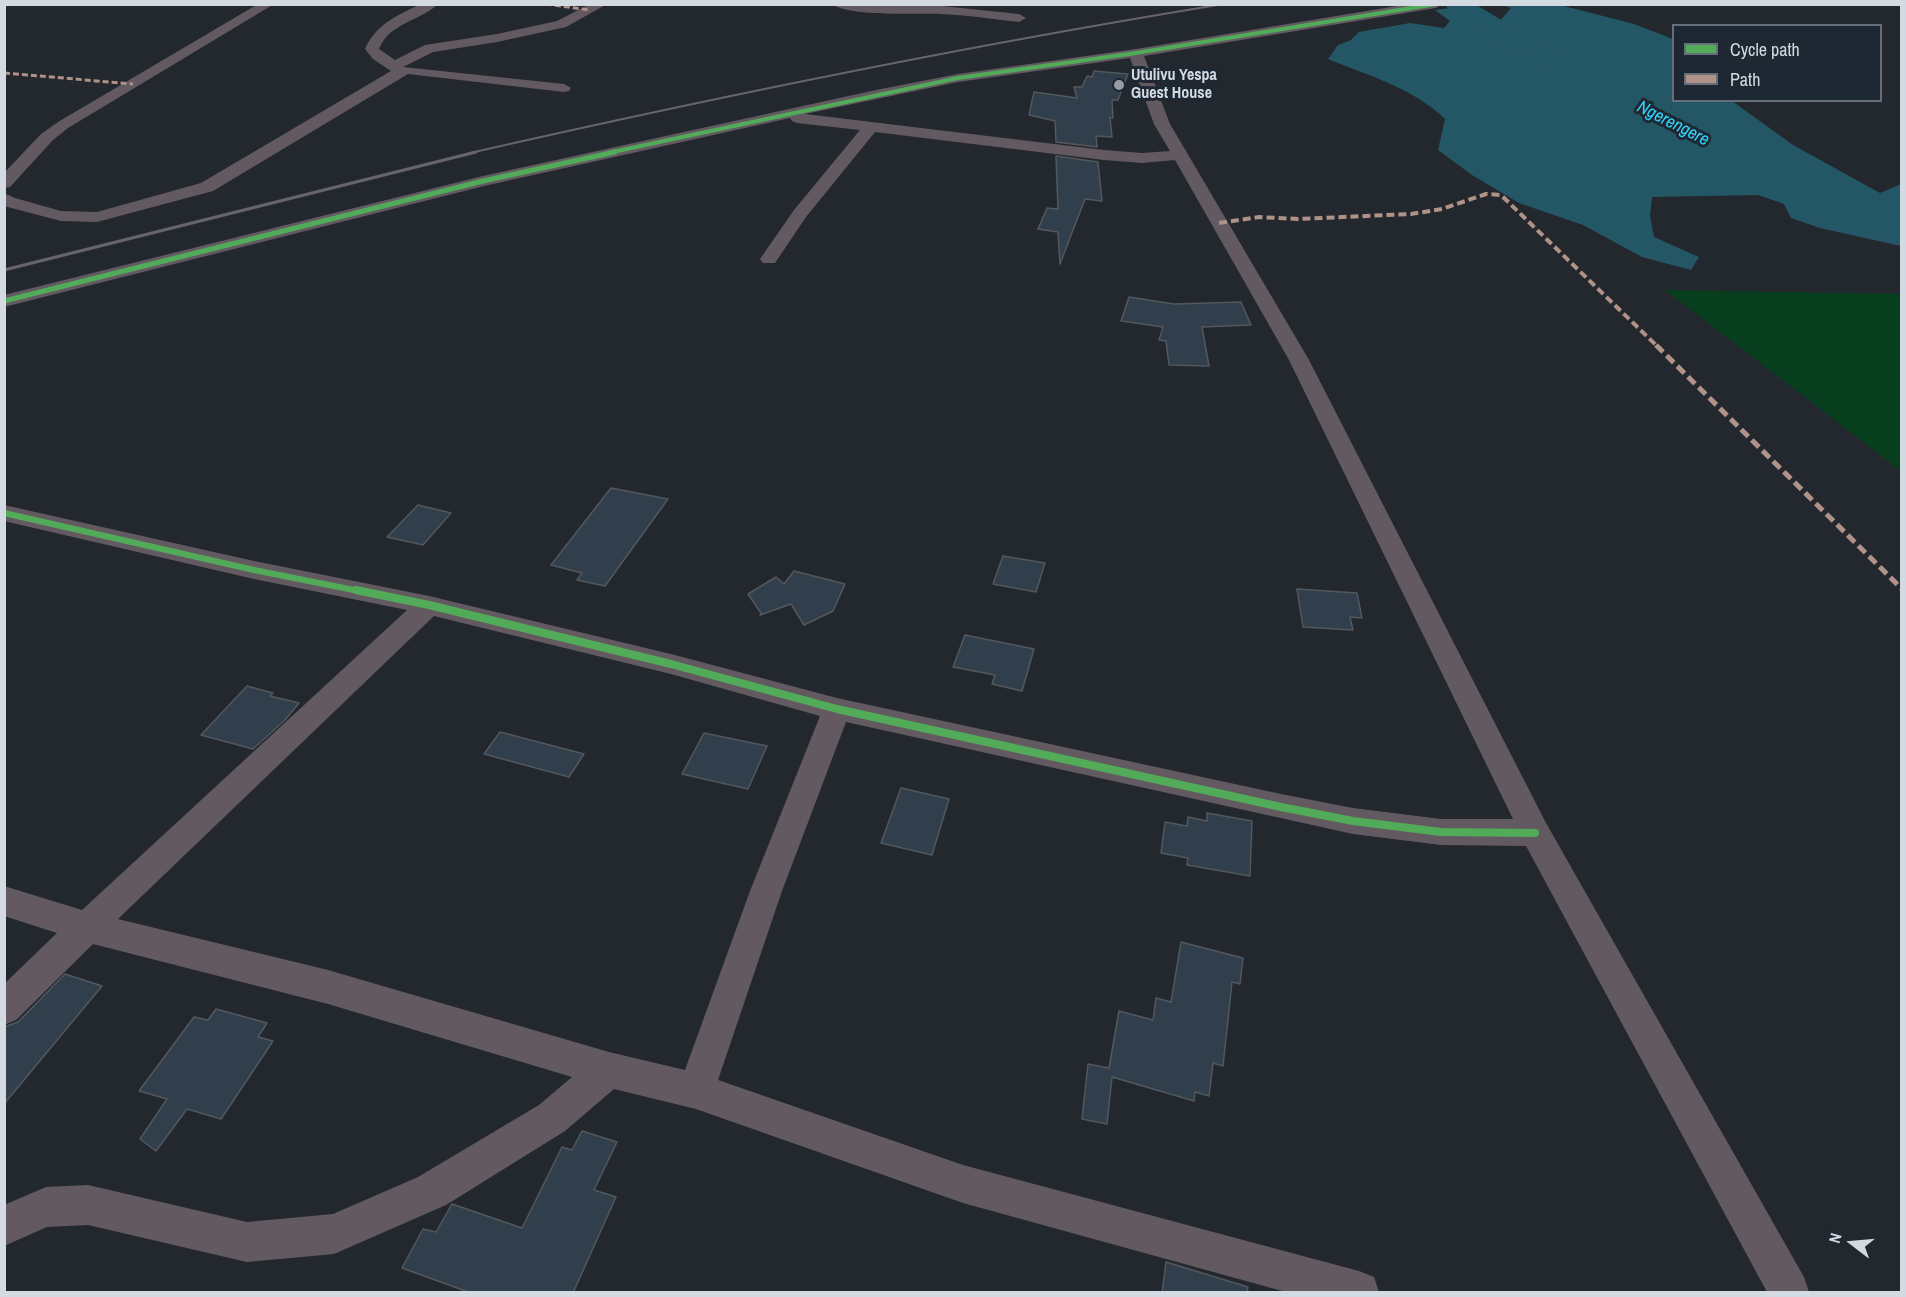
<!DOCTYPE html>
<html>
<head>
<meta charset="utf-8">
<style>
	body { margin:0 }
	#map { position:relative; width:1906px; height:1297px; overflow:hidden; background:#23282e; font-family:"Archivo Narrow",sans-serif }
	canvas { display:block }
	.frame { position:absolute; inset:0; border:6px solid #d3dae2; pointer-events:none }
	.legend { position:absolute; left:1672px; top:24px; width:210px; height:78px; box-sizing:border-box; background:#1e2833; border:2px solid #666f79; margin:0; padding:8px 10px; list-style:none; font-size:18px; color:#d3dae2 }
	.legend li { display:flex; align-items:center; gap:12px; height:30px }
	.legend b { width:30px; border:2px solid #666f79 }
	.north { position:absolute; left:1822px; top:1213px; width:60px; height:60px; -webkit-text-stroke:4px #1e2833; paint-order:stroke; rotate:286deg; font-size:16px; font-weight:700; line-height:24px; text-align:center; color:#d3dae2 }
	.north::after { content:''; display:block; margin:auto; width:21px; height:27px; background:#d3dae2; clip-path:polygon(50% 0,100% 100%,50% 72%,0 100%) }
</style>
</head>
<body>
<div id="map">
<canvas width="1906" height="1297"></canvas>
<div class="frame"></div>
<ul class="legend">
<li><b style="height:8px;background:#51ab58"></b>Cycle path</li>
<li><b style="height:8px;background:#af9288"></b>Path</li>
</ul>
<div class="north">N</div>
</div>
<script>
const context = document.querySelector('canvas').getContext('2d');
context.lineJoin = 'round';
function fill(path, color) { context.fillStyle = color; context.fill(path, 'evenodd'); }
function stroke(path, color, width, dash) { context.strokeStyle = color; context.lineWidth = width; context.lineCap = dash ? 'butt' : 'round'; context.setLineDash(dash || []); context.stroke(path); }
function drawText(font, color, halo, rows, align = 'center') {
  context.font = font + ' "Archivo Narrow",sans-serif'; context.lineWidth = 6; context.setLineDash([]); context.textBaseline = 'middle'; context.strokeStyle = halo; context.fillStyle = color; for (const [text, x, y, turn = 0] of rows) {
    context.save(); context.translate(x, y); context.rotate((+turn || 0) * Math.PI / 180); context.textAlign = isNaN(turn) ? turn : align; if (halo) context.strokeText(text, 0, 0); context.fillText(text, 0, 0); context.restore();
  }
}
fill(new Path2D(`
	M1665 290 1901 294V471Z`), '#063e1e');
fill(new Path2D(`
	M1520 4 1560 5 1634 24 1673 39 1674 100 1732 101 1793 145 1880 193 1901 184V246L1820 228 1791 218 1784 204 1758 195 1652 197 1650 216 1654 237 1699 257 1691 270 1642 257 1583 225 1519 203 1472 175 1438 150 1445 119C1415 89 1367 75 1328 59L1338 45 1351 40 1359 32 1410 23 1444 28 1450 21 1435 10 1459 7 1479 20 1498 23 1511 8 1502 5Z`), '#245766');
fill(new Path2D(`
	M1445 4H1475L1556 53 1560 59 1556 65 1546 67 1536 65 1448 9Z`), '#245766');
const building = new Path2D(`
	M1094 71 1128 74 1118 100H1112L1113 118H1110L1112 137 1096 136 1097 147 1056 142 1055 121 1029 115 1034 92 1077 98 1074 87H1082L1087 76 1092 77Z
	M1056 156 1098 162 1102 201 1085 199 1060 264 1058 232 1038 229 1047 208 1058 209Z
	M1129 297 1174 304 1241 302 1251 325 1202 327 1209 366 1169 365 1166 341 1159 340 1163 327 1121 321Z
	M611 488 668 499 605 586 577 580 582 573 551 565Z
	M418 505 451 513 423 545 387 537Z
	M1003 556 1045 563 1036 592 993 584Z
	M794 571 845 584 833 611 804 625 791 604 760 615 761 613 748 594 776 577 784 584Z
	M1297 589 1357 593 1362 618 1350 617 1353 630 1303 627Z
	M965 635 1034 649 1022 691 992 684 995 675 953 667Z
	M247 686 273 693 270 696 299 703 285 720 253 749 201 735Z
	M500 732 584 754 569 777 484 754Z
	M704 733 767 746 748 789 682 774Z
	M901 788 949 799 932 855 881 843Z
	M1207 813 1252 821 1250 876 1187 865 1188 858 1161 853 1165 822 1187 826 1188 817 1207 821Z
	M1181 942 1243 958 1240 984 1232 982 1223 1066 1213 1063 1209 1096 1195 1092 1194 1101 1112 1077 1107 1124 1082 1119 1088 1064 1109 1068 1119 1011 1153 1020 1156 998 1171 1002Z
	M65 974 102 986 4 1104V1027L18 1022Z
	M216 1009 267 1023 258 1037 273 1041 221 1119 187 1109 156 1151 140 1139 167 1099 139 1091 194 1017 208 1020Z
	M582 1131 617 1142 594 1190 616 1197 573 1293H471L402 1268 423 1229 436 1232 452 1204 522 1228 562 1147 572 1150Z
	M1166 1262 1248 1287 1247 1293H1162Z`);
fill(building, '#313f4c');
stroke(building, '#53585d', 1.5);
fill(new Path2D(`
	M258 4H274L68 128 53 140 10 187 4 188V173L41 134 58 122Z
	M421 4H438C419 22 390 22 379 49L395 60 425 45 497 34 557 21 590 4H607L566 27 497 42 433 52 403 67 564 84 571 88 569 91 564 92 408 74 213 191 97 222 61 221 4 206V193L15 198 61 211 97 212 201 183 391 71 373 59 365 49C376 24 398 15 421 4Z
	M832 4 942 6 1019 14 1026 18 1019 22C993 19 967 15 941 14 918 13 848 17 832 4Z
	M1409 4H1442L1436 8 1144 56 1170 124 1309 360 1546 823 1804 1277 1809 1292H1767L1526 846 1441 845 1353 834 846 722 782 891 718 1080 963 1165 1359 1271 1374 1277 1379 1292H1286L963 1203 696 1109 614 1089 565 1131 446 1205 334 1254 247 1262 88 1225 47 1227 4 1246V1205L46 1187 88 1185 247 1222 333 1214 418 1177 539 1105 572 1077 328 1004 93 944 16 1020 4 1025V984L57 933 4 916V886L82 910 407 610 254 579 4 521V505L254 561 429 596 671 654 837 698 1281 794 1353 808 1441 819H1513L1289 360 1175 160 1142 163 1104 160 875 132 806 217 775 263H763L760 259 794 210 860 130 797 123 792 121 790 118 484 186 4 307V295L483 176 876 90 958 74 1136 49ZM1130 58 1154 124 1170 151 1142 153 1104 150 805 114 958 82ZM434 616 671 674 820 716 750 891 685 1070 609 1052 328 970 118 919Z`), '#635a61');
stroke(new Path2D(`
	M470 153C720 96 971 45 1224 4`), '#68656a', 2);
stroke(new Path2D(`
	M4 270 476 152`), '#68656a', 3);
stroke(new Path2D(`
	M546 4 590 10
	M4 73 133 84`), '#af9288', 3, [6, 3]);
stroke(new Path2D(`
	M1219 223 1259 217 1298 219 1411 214 1442 209 1486 194 1501 195 1658 347`), '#af9288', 4, [8, 4]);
stroke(new Path2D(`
	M1656 345 1902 589`), '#af9288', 5, [10, 5]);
stroke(new Path2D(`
	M608 153 958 78 1136 53 1436 4`), '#51ab58', 4);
stroke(new Path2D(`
	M4 301 483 181 615 152`), '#51ab58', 5);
stroke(new Path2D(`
	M4 513 254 570 364 592`), '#51ab58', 6);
stroke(new Path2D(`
	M356 590 429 605 671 664 837 709 1281 807 1353 821 1441 832 1535 833`), '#51ab58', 8);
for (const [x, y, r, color] of [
	[1119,85,6,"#959ca3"]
]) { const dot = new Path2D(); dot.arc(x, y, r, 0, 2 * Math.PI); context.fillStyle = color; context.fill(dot); stroke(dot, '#1e2833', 2); }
drawText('bold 16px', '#d3dae2', '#1e2833', [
	["Utulivu Yespa",1131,76],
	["Guest House",1131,94]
], 'left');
drawText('italic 18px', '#31d2fa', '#1e2833', [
	["Ngerengere",1673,124,27]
]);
</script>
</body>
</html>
